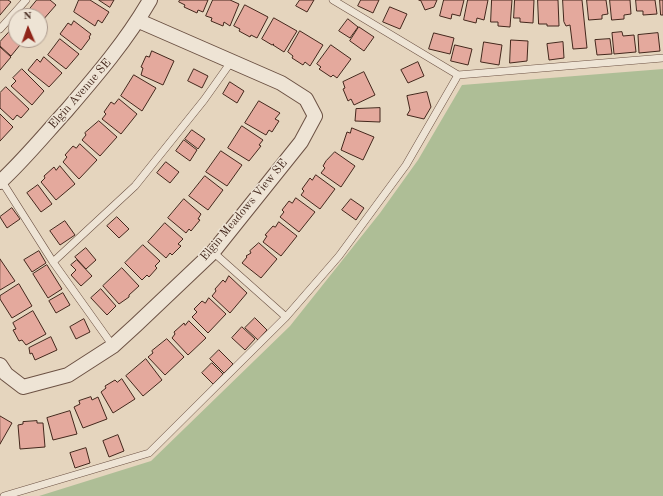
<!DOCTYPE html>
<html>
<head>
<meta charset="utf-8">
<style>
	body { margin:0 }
	#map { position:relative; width:663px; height:496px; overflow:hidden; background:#e5d5be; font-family:"Old Standard TT",serif }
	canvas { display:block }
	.north { position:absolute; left:8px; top:8px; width:40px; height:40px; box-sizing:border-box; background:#eee4d5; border:1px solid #aa988b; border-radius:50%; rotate:358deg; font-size:11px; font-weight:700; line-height:16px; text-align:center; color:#43271c }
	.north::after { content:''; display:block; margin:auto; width:14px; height:18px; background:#8f2418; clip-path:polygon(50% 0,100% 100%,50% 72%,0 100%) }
</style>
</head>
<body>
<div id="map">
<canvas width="663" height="496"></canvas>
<div class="north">N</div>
</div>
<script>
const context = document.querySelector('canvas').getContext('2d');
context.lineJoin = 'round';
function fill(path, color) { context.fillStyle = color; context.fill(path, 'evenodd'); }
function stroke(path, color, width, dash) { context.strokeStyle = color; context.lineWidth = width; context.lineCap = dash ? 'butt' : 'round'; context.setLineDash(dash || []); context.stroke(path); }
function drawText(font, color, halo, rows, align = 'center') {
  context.font = font + ' "Old Standard TT",serif'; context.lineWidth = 3; context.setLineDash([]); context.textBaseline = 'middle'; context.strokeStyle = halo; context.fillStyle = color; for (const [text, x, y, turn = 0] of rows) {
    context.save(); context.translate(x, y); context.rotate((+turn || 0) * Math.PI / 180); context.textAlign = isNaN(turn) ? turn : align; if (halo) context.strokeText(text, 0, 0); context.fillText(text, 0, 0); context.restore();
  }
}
fill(new Path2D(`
	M663 69V496H39L151 461 290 326 380 213 418 160 462 85Z`), '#aebe96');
const building = new Path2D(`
	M0 0H8L11 2 0 15Z
	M37 0H50L56 5 42 21 40 16H36L29 10Z
	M79 0H90L109 12 102 23 98 20 95 26 74 12Z
	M99 0H114L110 7Z
	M180 0H208L203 12 198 10 197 13 184 7 185 5 179 2Z
	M213 0H230L239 4 230 26 224 22 223 26 211 21 212 18 206 16Z
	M300 0H314L307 12 296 6Z
	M361 0H379L373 13 358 6Z
	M419 0H437L434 7 425 10 421 1Z
	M444 0H464L460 16 452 14 451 19 440 16Z
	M468 0H488L484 20 477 18 476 23 464 20Z
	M492 0H512L510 27 498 26V22H491Z
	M515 0H534L533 23 520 22V18H514Z
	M538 0H558L559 26H547V24H539Z
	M563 0H582L587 48 573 49 570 25 566 26 564 22Z
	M587 0H606L608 14 602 15V19L589 20Z
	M610 0H630L631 14 624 15V19L612 20Z
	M636 0H655L657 14 643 15V11H637Z
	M660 0H663V15H661Z
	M245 5 268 17 257 38 251 35 250 37 239 31 240 29 234 26Z
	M390 7 407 14 400 29 383 22Z
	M27 11 33 16H22Z
	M274 18 297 31 284 52 273 45 274 44 272 45 262 39Z
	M348 19 358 27 350 38 339 31Z
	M74 21 91 34 89 37 90 38 81 50 60 34 68 23 71 25Z
	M359 27 374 37 364 51 350 41Z
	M12 29 16 32V40H24L11 56 0 46V42Z
	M300 31 323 45 310 66 305 62 303 65 292 58 293 56 288 52Z
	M622 32 623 36 634 35 636 52 614 54 612 33Z
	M434 33 454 38 450 54 429 49Z
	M658 33 660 51 639 53 638 35Z
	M60 39 79 54 66 69 48 55Z
	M610 39 612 54 597 55 595 40Z
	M511 40 528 41 527 61 510 63Z
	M484 42 502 45 499 65 481 62Z
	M563 42 564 58 549 60 547 44Z
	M331 45 351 59 337 78 333 75 331 77 319 69 321 67 317 64Z
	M455 45 472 49 468 65 451 61Z
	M0 47 11 57 0 70Z
	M152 51 174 61 163 85 141 75 143 68 141 67 146 56 149 57Z
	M44 57 62 73 49 87 28 70 37 59 40 62Z
	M418 62 424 76 408 83 401 70Z
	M22 69 44 91 32 105 11 86 16 81 13 78Z
	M194 69 208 76 202 88 188 81Z
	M364 72 375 95 354 105 351 99 348 101 343 89 345 88 343 82Z
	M134 75 156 88 142 111 121 96Z
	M230 82 244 91 237 103 223 94Z
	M6 87 29 109 21 118 17 115 13 120 0 108V93Z
	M427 92 431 107 424 119 407 115 410 110 407 96Z
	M119 99 137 114 121 134 102 119 106 114 104 112 111 102 114 104Z
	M259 101 280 113 275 119 279 121 272 132 269 130 266 135 245 123Z
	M380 108V122L355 121 356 109Z
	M0 114 13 127 0 141Z
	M99 121 117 137 100 156 82 140 86 135 85 133Z
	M242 126 263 140 259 145 261 146 249 161 228 148Z
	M352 128 374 137 363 160 341 150 347 132 350 133Z
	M192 130 205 139 198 149 185 139Z
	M184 140 197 150 190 161 176 151Z
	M80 144 97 160 79 179 63 162 67 157 65 155 73 146 76 148Z
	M221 151 242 165 227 186 206 172Z
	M335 152 355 166 341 187 321 173 325 168 323 166 326 161Z
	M166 162 179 172 170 183 157 173Z
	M60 166 75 184 56 200 41 182 45 178 44 176 54 167 56 170Z
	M316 175 335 189 320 209 301 195 304 191 302 189 310 178 312 180Z
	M205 176 223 190 208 210 189 196Z
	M38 185 52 204 41 212 27 193Z
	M296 198 315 212 299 232 280 217 284 212 282 210 289 201 292 203Z
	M184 199 201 214 198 219 200 220 191 231 189 229 186 233 168 218Z
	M351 199 364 208 356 220 342 210Z
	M12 208 20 219 7 228 0 217Z
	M117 217 129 229 119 238 107 226Z
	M65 221 75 235 60 245 50 231Z
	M279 222 297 236 281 256 263 242 267 236 265 235 273 226 275 227Z
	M165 223 183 239 178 244 181 246 172 255 170 253 166 258 148 242Z
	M259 243 277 259 261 278 242 263 247 257 246 256 251 253 250 251Z
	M143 245 160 261 155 266 157 268 149 277 147 275 142 280 125 263Z
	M86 248 96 260 86 269 75 257Z
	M39 251 46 263 32 272 24 260Z
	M0 259 15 281 0 290Z
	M77 260 92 276 81 286 71 275 76 270 71 265Z
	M47 265 62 289 48 298 33 274Z
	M122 268 139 286 129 295V297L119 304 103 286Z
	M229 276 247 293 230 313 212 296 216 291 215 289 223 280 225 282Z
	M19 284 32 306 12 318 0 299V296Z
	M101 289 116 306 107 315 91 298Z
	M63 293 70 305 56 313 49 301Z
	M209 298 226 314 208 333 192 317 197 312 194 309 202 301 205 303Z
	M33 311 46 334 26 345 22 340 19 341 13 330 16 329 13 323Z
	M255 318 267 330 258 340 245 328Z
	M84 319 90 332 76 339 70 327Z
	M189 321 206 338 188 355 172 338 175 334 174 332 184 323 185 325Z
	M242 327 255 339 245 350 232 338Z
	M51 337 57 350 35 360 32 353 30 354 29 348Z
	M167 339 184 357 165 375 148 357 153 353 152 351Z
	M219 350 233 364 224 373 210 359Z
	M146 359 162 380 143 396 126 376Z
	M212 363 223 374 213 384 202 373Z
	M122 379 135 399 113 413 101 392 106 388 105 386 115 380 117 382Z
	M91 397 92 400 98 397 107 419 83 428 74 407 80 404 79 401Z
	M70 411 77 434 53 440 47 418Z
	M0 416 12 423 0 444Z
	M37 421V423H43L45 447 20 449 18 425 23 424V422Z
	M118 435 124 451 109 457 103 441Z
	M86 448 90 463 75 468 70 453Z`);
fill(building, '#e4a99d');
stroke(building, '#43271c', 1);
const service = new Path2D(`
	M333 0 458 75 663 58
	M0 29 26 0
	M1 180 53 262 113 346
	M213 252 286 317
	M53 262 135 186 204 100 231 62
	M4 496 149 453 286 317 339 256 406 165 458 75`);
const minor = new Path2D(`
	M0 182C24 160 45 134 67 110 97 75 127 40 150 0
	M0 365 6 374 23 387 68 375 113 346 136 325 213 252 301 142 315 116 306 99 281 83 139 21`);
stroke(service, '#6c5244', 8);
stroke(minor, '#6c5244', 16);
stroke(service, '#eee4d5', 7);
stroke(minor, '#eee4d5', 14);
drawText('12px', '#43271c', '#eee4d5', [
	["Elgin Avenue SE",80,94,-49],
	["Elgin Meadows View SE",244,210,-50]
]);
</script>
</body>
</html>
